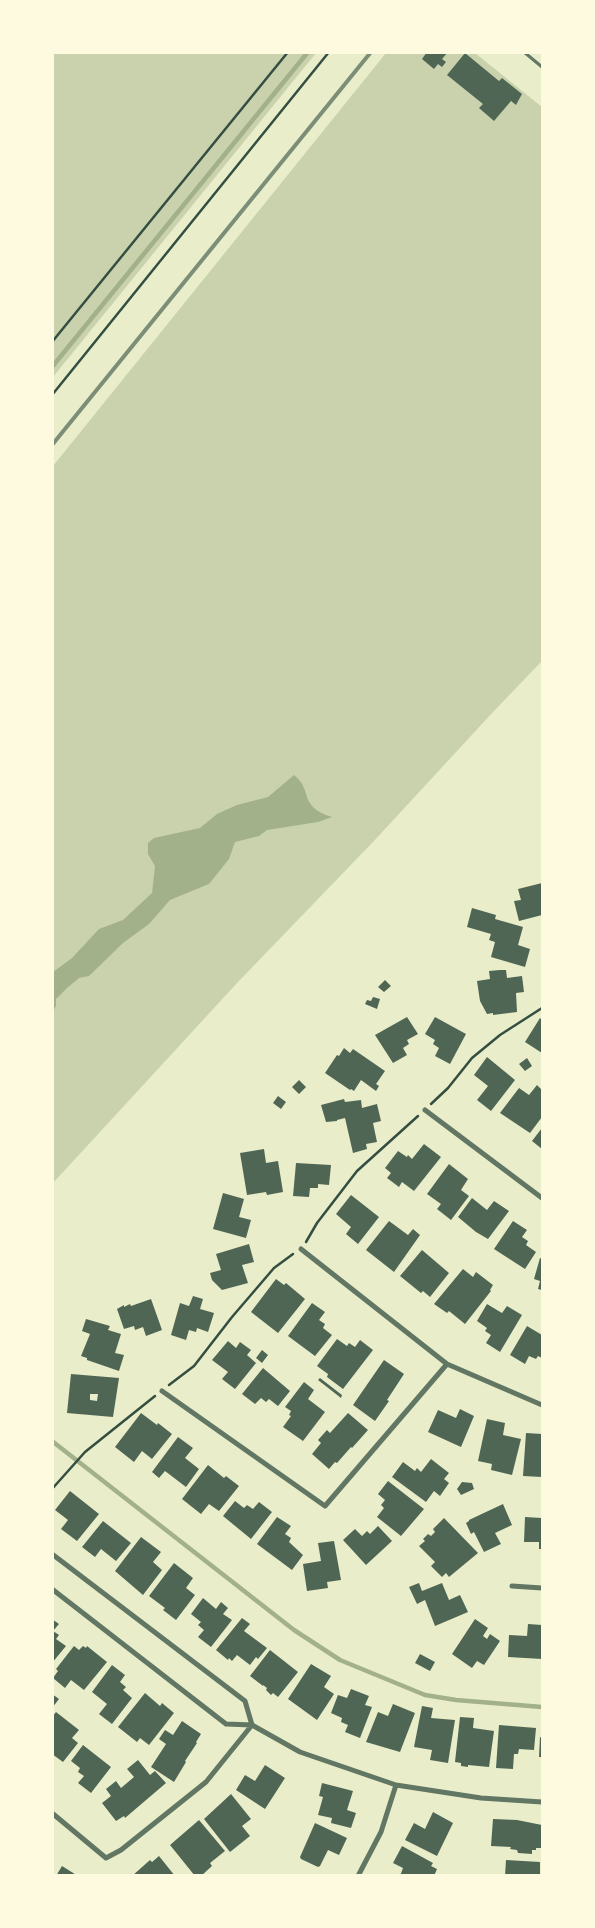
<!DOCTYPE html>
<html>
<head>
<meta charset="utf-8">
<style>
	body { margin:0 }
	#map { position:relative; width:595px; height:1928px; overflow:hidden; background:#e9edc9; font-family:Arial,sans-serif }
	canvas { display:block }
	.frame { position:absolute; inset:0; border:54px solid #fefae0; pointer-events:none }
</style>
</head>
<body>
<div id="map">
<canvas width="595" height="1928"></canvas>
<div class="frame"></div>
</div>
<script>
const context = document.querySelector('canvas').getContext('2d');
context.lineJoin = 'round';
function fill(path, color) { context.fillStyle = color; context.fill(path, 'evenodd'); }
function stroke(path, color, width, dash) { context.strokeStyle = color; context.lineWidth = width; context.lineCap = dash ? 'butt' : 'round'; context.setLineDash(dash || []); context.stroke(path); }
fill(new Path2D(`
	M53 53H316L53 377Z
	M386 53H475L542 107V661L493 712 373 842 238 982 53 1183V466Z`), '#cad2ad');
fill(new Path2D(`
	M294 775C314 791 297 806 332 817L318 822 267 830 259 836 235 842 229 859 209 884 170 900 149 924 123 943 89 976 79 978 67 988 56 999V1006L53 1011V972L72 958 99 929 123 920 152 893 155 866 148 854V843L154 838 200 828 217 814 237 805 268 797Z`), '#a3b18a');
stroke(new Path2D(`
	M52 367 308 52
	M52 1441 294 1630 340 1660 425 1695 456 1700 542 1707`), '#a3b18a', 4.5);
fill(new Path2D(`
	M427 52H448L442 59 446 62 442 67 438 64 434 69 422 59Z
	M465 53 499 81 502 78 522 94 516 105 511 101 494 121 479 108 483 104 447 75Z
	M542 883V915L519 921 514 901 521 900 518 889Z
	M472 908 496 915 495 919 523 927 518 945 530 949 525 967 491 957 495 942 489 940 491 934 467 927Z
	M500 970H506L507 978 522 976 524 992 516 993 517 1012 493 1015V1013L487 1014 480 1001 477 981 490 979 489 971Z
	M385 980 391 986 384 992 378 987Z
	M373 997 380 999 377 1009 365 1004 367 1000 371 1001Z
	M407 1017 418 1034 407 1040 409 1044 403 1048 407 1055 393 1063 375 1035Z
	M435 1017 466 1034 450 1064 435 1056 439 1048 433 1044 435 1040 425 1034Z
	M540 1018 542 1020V1053L525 1042Z
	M344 1048 350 1053 353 1049 385 1071 376 1084 379 1086 376 1091 361 1080 354 1091 351 1089 350 1090 325 1073 337 1055 339 1056Z
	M487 1057 515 1080 491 1111 477 1100 488 1086 474 1075Z
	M527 1058 532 1066 525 1071 519 1064Z
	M299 1080 306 1087 299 1094 292 1087Z
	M537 1085 542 1090V1117L530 1133 500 1113 519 1088 529 1095Z
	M278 1096 286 1102 281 1109 273 1103Z
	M344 1099 345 1102 361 1100 362 1108 377 1104 381 1121 373 1123 377 1142 366 1144 367 1149 353 1153 345 1118 337 1120V1121L326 1122 321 1105Z
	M542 1128V1149L532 1141Z
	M424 1144 441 1157 414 1191 402 1182 399 1187 387 1178 391 1173 385 1168 398 1151 407 1157 408 1155 412 1159Z
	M264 1149 266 1163 278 1161 283 1192 267 1195 266 1192 247 1195 240 1153Z
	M296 1163 331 1165 329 1185 318 1184V1188H310L309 1197 293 1196Z
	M449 1164 468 1179 461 1190 469 1196 451 1220 437 1209 441 1204 427 1194Z
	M223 1193 244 1199 239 1217 251 1220 246 1238 213 1229Z
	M351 1195 379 1217 358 1244 346 1234 351 1227 336 1214Z
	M472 1198 487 1210 494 1201 509 1211 488 1239 476 1232 458 1217Z
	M389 1221 408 1235 413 1229 420 1235 394 1272 366 1250Z
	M513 1221 527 1230 522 1237 528 1241 526 1245 536 1252 525 1269 494 1249Z
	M249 1244 254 1262 242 1265 248 1283 222 1290 212 1280 210 1273 221 1270 216 1254Z
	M422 1250 449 1273 430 1297 423 1291 421 1293 400 1276Z
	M540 1258 542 1259V1290L538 1289 540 1281 534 1279Z
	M463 1269 473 1277 476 1272 493 1285 490 1290 491 1291 465 1324 449 1311 447 1313 434 1304Z
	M276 1279 284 1285 286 1283 305 1299 278 1333 251 1312Z
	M193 1296 203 1299 200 1309 214 1313 208 1332 197 1328 196 1332 189 1330 186 1340 171 1335 180 1303 189 1306Z
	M151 1299 162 1330 146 1336 143 1327 135 1330 134 1326 124 1329 117 1309 124 1305V1307L130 1304 131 1306Z
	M312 1303 325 1312 319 1320 325 1324 323 1328 332 1335 315 1356 288 1336Z
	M487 1304 502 1313 507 1306 522 1315 500 1352 486 1343 491 1335 485 1331 487 1328 477 1321Z
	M86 1319 110 1326 108 1330 121 1334 115 1353 124 1355 119 1371 87 1360V1358L81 1356 90 1334 82 1331Z
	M527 1326 542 1335V1358L538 1356 536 1359 529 1356 525 1364 510 1355Z
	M337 1339 347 1346 349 1343 355 1347 360 1340 373 1350 343 1389 327 1377 328 1374 317 1366Z
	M228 1341 236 1348 240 1342 251 1350 247 1355 256 1363 235 1389 222 1379 228 1372 212 1360Z
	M262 1350 268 1355 262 1363 256 1358Z
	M384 1360 404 1374 387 1400 389 1401 375 1421 353 1405Z
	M263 1368 290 1391 278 1406 269 1399 266 1402 261 1398 255 1404 242 1394Z
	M71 1374 119 1378 113 1417 67 1413ZM90 1394H98L97 1401 90 1400Z
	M320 1378 342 1395 341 1398 318 1380Z
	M304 1382 314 1390 308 1399 325 1412 303 1441 283 1427 291 1416 289 1415 291 1411 285 1407Z
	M460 1409 474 1416 461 1447 428 1432 438 1410 456 1418Z
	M141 1413 157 1425 158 1423 172 1434 152 1459 142 1451 134 1462 115 1447Z
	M348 1413 368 1430 352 1448 351 1447 337 1463 335 1462 329 1469 312 1454 321 1443 318 1440 327 1430 330 1433Z
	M487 1419 505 1423 503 1435 521 1439 512 1475 491 1470 492 1464 478 1461Z
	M526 1433 542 1434V1477L523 1476Z
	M178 1437 193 1448 185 1458 199 1469 186 1487 165 1471 159 1478 152 1472Z
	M431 1459 449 1473 444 1479 449 1483 440 1496 434 1491 426 1502 392 1477 403 1462 415 1471 417 1468 421 1472Z
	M208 1465 224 1478 226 1476 239 1486 219 1511 209 1504 201 1514 182 1499Z
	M388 1481 424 1509 401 1536 377 1517 384 1508 381 1505 385 1500 378 1494Z
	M462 1482 472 1483 474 1489 461 1495 457 1489Z
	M70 1491 99 1514 77 1541 61 1529 68 1520 55 1510Z
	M235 1501 244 1508 247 1505 253 1509 259 1502 272 1512 251 1539 223 1516Z
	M503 1504 512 1525 495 1533 501 1544 484 1552 474 1532 471 1534 466 1523 469 1521V1520Z
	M277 1517 291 1526 285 1534 291 1538 289 1542 303 1555 292 1570 257 1544Z
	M525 1517 542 1518V1549H539V1542H524Z
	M444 1518 478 1553 449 1577 446 1573 442 1577 431 1566 435 1562 419 1546 425 1541 423 1539 428 1534 431 1536 435 1532 433 1529Z
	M103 1521 131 1543 116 1561 101 1549 95 1557 82 1547Z
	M378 1526 392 1541 366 1565 343 1540 355 1529 362 1536 367 1531 370 1534Z
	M141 1537 161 1552 153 1562 162 1570 143 1595 115 1571Z
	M334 1541 341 1580 327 1582 328 1588 307 1591 303 1564 321 1561 318 1543Z
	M174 1563 193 1578 186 1588 195 1595 176 1620 163 1610 165 1608 149 1596Z
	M419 1583 422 1591 442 1583 449 1600 460 1595 468 1612 435 1626 425 1600 417 1604 409 1587Z
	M203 1598 216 1609 221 1602 228 1608 223 1614 232 1620 211 1647 198 1637 204 1630 198 1625 201 1622 191 1614Z
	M242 1618 250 1624 244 1631 267 1648 258 1659 256 1657 250 1665 237 1655 232 1661 229 1658 228 1660 216 1650Z
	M52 1619 59 1624 53 1631 59 1635 56 1639 66 1646 52 1663Z
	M475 1619 488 1628 483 1636 487 1639 490 1634 500 1641 484 1665 477 1661 472 1668 452 1654Z
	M528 1624 542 1625V1659L508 1657 509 1635 527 1636Z
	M74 1646 79 1650 83 1646 86 1648 87 1646 107 1662 84 1690 71 1680 65 1688 53 1678 58 1671 56 1669Z
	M270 1650 298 1672 278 1697 273 1693 271 1695 266 1690 267 1688 263 1685V1686L250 1676Z
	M420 1654 435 1662 430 1671 415 1663Z
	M311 1664 331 1676 324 1687 334 1694 317 1720 288 1699Z
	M112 1665 125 1675 120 1682 126 1687 123 1690 132 1698 112 1724 99 1714 107 1704 92 1692Z
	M351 1689 369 1696 365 1705 372 1707 360 1738 345 1732 348 1725 341 1722 342 1718 331 1713 338 1695 347 1698Z
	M145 1693 160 1706 162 1703 174 1713 149 1745 140 1738 137 1742 118 1727Z
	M52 1694 59 1699 52 1708Z
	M393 1704 415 1713 400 1752 366 1742 378 1712 388 1716Z
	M422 1706 433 1708 431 1718 455 1720 448 1763 430 1760 432 1750 414 1747Z
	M56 1712 79 1730 72 1738 78 1743 63 1762 52 1754V1717Z
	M460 1717 474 1718 473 1728 494 1731 489 1767 468 1765V1767L461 1766V1763L455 1762Z
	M182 1721 201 1734 196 1742 197 1743 185 1761 186 1762 174 1782 151 1767 166 1744 159 1739 165 1730 173 1735Z
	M499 1725 536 1728 534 1750 519 1749 518 1754H514L513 1769 496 1768Z
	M540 1737 542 1738V1757H539Z
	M83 1745 111 1767 91 1793 78 1783 84 1776 78 1772 80 1768 71 1761Z
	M138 1760 150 1775 155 1771 166 1783 125 1818 124 1816 116 1821 102 1803 111 1796 106 1789 116 1781 121 1788 134 1777 127 1769Z
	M265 1765 285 1778 265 1809 236 1790 245 1775 255 1781Z
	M322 1783 353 1791 347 1810 356 1813 351 1828 331 1823 332 1818 318 1815 323 1797 319 1796Z
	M231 1794 251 1819 242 1826 250 1836 230 1852 204 1819Z
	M433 1812 453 1823 437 1856 405 1840 414 1823 425 1829Z
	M493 1819 517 1820 542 1825V1848H536V1850H532V1854L518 1853 517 1850 510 1849 511 1847 491 1846Z
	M199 1820 225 1851 210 1863 212 1866 201 1876H195L170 1845Z
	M315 1823 347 1838 339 1855 328 1850 320 1866 318 1867 301 1859 300 1857Z
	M402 1846 433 1863 431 1866 437 1869 434 1876H400L403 1868 393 1863Z
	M159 1856 175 1876H132L150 1860 152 1862Z
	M506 1860 540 1862V1876H505Z
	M62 1866 78 1876H56Z`), '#4f6655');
stroke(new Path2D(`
	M52 342 288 52
	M52 395 329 52
	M431 1104 448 1088 472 1058 500 1035 542 1008
	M306 1242 317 1223 357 1171 418 1116
	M169 1385 194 1366 232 1317 274 1268 293 1254
	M52 1489 85 1452 155 1396`), '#344e41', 2.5);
stroke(new Path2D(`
	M524 52 542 67`), '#617663', 3);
stroke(new Path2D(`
	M425 1110 542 1198
	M301 1249 447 1364 542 1405
	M162 1391 325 1506 447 1364
	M52 1554 245 1701 252 1725
	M512 1586 542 1588
	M52 1589 226 1724 252 1725 300 1752 396 1785 481 1798 542 1802
	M52 1813 106 1858 121 1850 206 1782 252 1725
	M358 1876 381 1832 396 1785`), '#617663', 5);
stroke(new Path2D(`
	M52 445 371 52`), '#7c8e77', 4);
</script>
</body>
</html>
